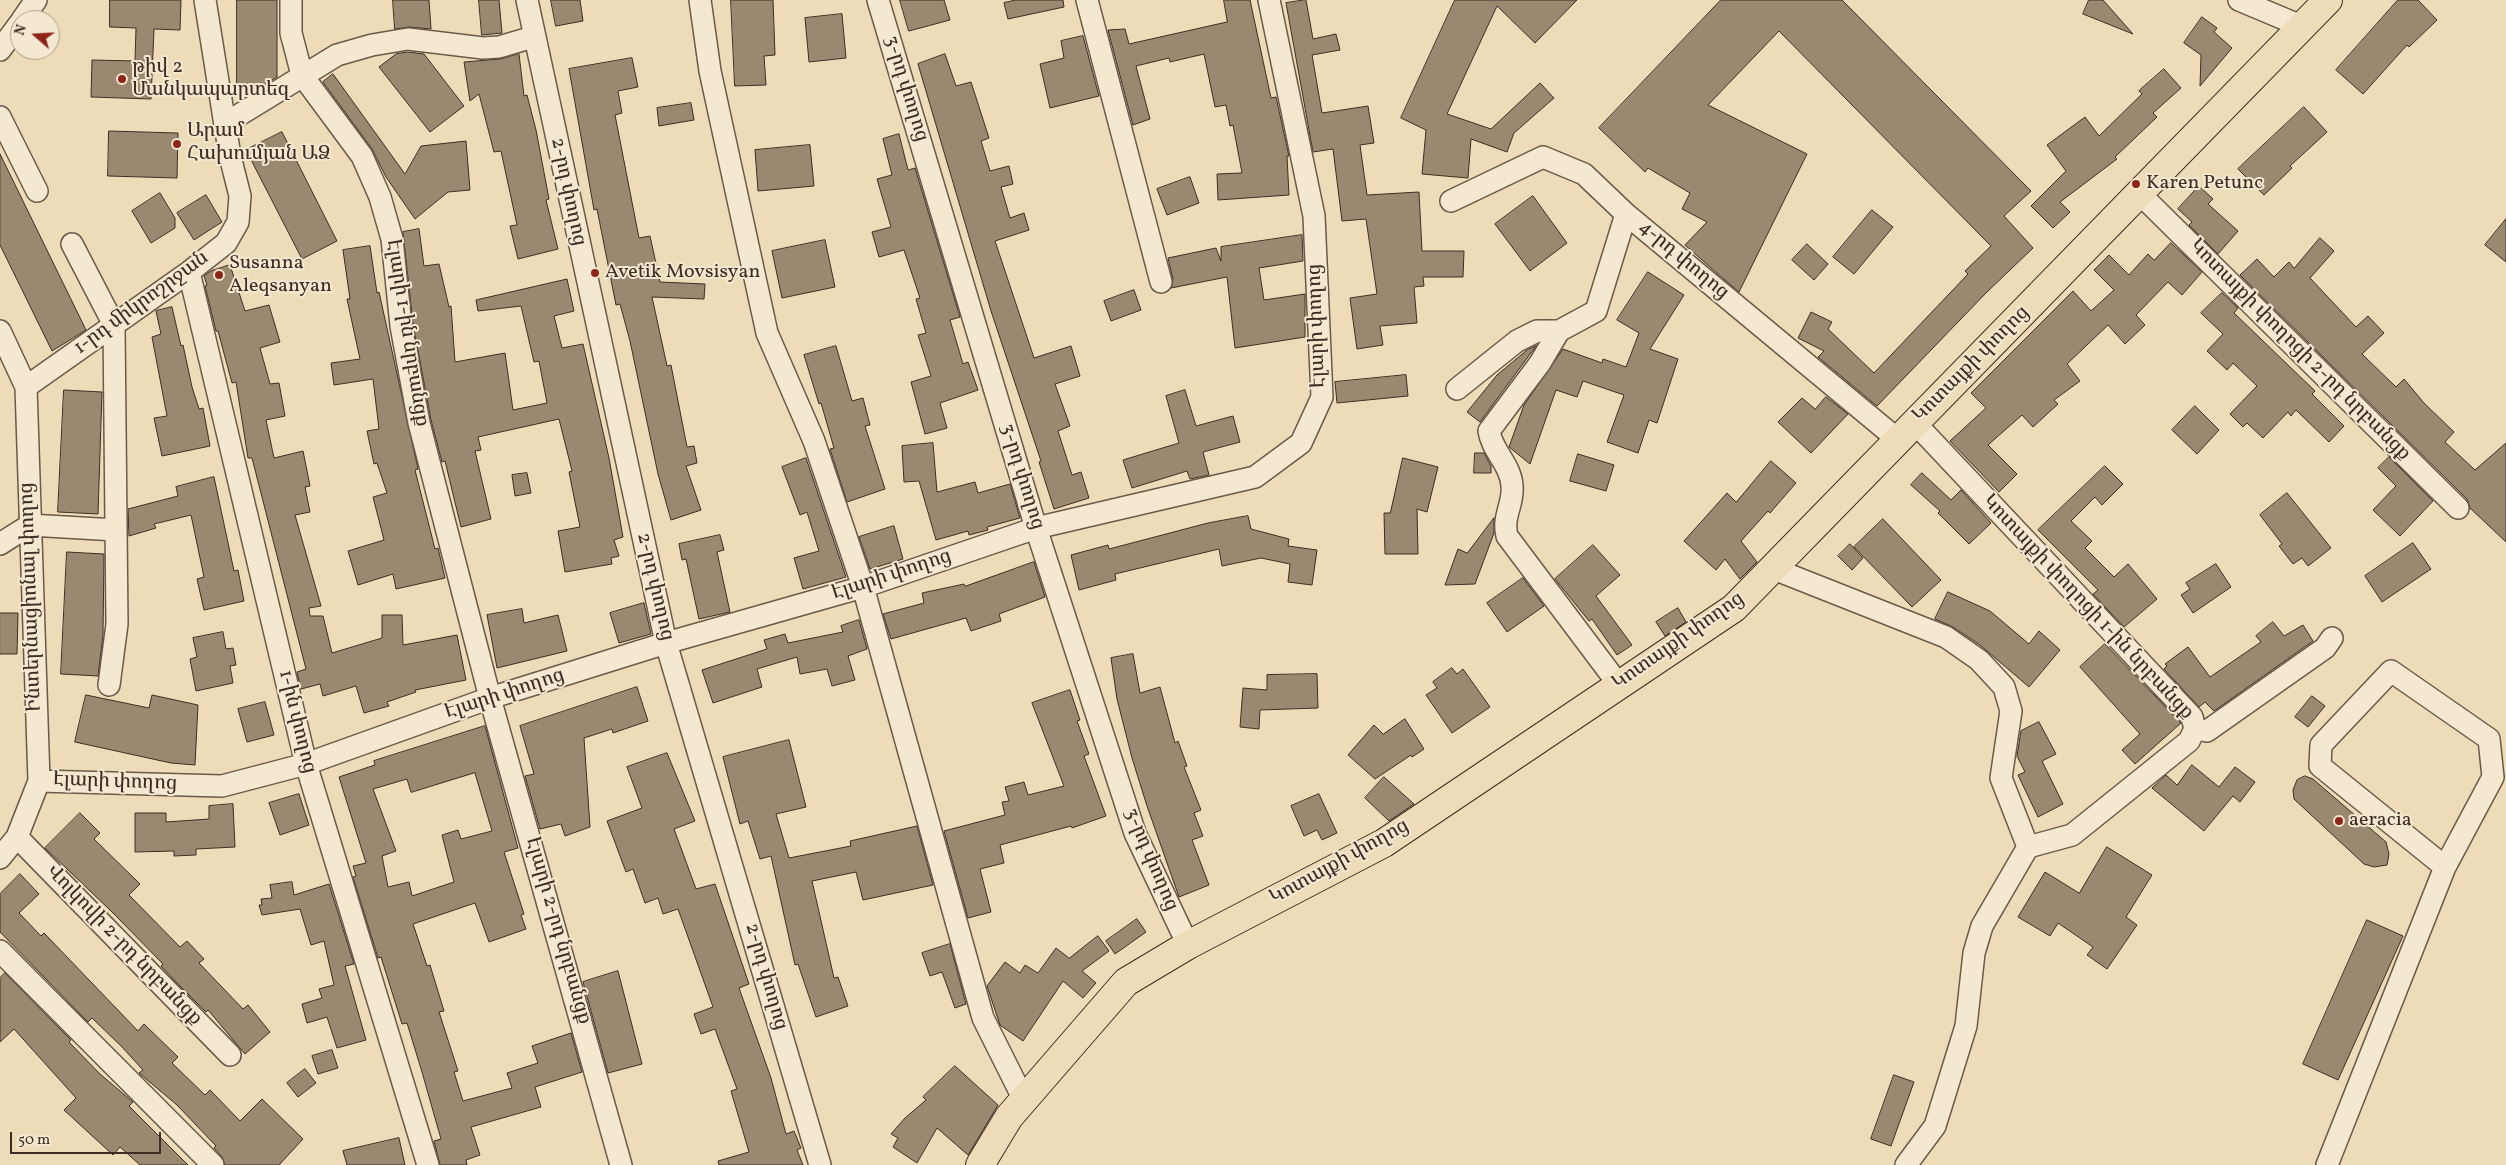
<!DOCTYPE html>
<html>
<head>
<meta charset="utf-8">
<style>
	body { margin:0 }
	#map { position:relative; width:2506px; height:1165px; overflow:hidden; background:#eedcb8; font-family:Vollkorn,serif }
	canvas { display:block }
	.north { position:absolute; left:10px; top:10px; width:50px; height:50px; box-sizing:border-box; background:#f4e8d1; border:1px solid #ac9d8c; border-radius:50%; rotate:289deg; font-size:14px; font-weight:700; line-height:20px; text-align:center; color:#3f2d25 }
	.north::after { content:''; display:block; margin:auto; width:18px; height:22px; background:#8f2418; clip-path:polygon(50% 0,100% 100%,50% 72%,0 100%) }
	.scale { position:absolute; left:10px; top:1132px; width:151px; height:22px; box-sizing:border-box; border:2px solid #3f2d25; border-top:0; padding-left:6px; font-size:15px; line-height:18px; white-space:nowrap; color:#3f2d25; -webkit-text-stroke:4px #f4e8d1; paint-order:stroke }
</style>
</head>
<body>
<div id="map">
<canvas width="2506" height="1165"></canvas>
<div class="north">N</div>
<div class="scale">50 m</div>
</div>
<script>
const context = document.querySelector('canvas').getContext('2d');
context.lineJoin = 'round';
function fill(path, color) { context.fillStyle = color; context.fill(path, 'evenodd'); }
function stroke(path, color, width, dash) { context.strokeStyle = color; context.lineWidth = width; context.lineCap = dash ? 'butt' : 'round'; context.setLineDash(dash || []); context.stroke(path); }
function drawText(font, color, halo, rows, align = 'center') {
  context.font = font + ' Vollkorn,"Noto Serif Armenian",serif'; context.lineWidth = 4; context.setLineDash([]); context.textBaseline = 'middle'; context.strokeStyle = halo; context.fillStyle = color; for (const [text, x, y, turn = 0] of rows) {
    context.save(); context.translate(x, y); context.rotate((+turn || 0) * Math.PI / 180); context.textAlign = isNaN(turn) ? turn : align; if (halo) context.strokeText(text, 0, 0); context.fillText(text, 0, 0); context.restore();
  }
}
const building = new Path2D(`
	M110 0H181L180 30 154 29 151 99 91 97 92 60 135 61 136 28 110 27Z
	M237 0H277V77L259 88H237Z
	M393 0H429L431 29 409 27 395 29Z
	M479 0H499L502 33 482 35Z
	M551 0H580L583 21 556 26Z
	M731 0H773L775 55 764 56 766 85 735 86Z
	M900 0H944L950 20 909 31Z
	M1016 0H1063L1064 7 1008 19 1004 3Z
	M1224 0H1250L1271 98 1276 97 1289 156H1287L1289 195 1218 200 1217 174 1242 173 1233 125 1230 126 1226 105 1215 107 1204 54 1170 62 1169 58 1136 66 1150 119 1133 125 1108 30 1125 29 1129 44 1227 22Z
	M1306 0 1313 39 1336 34 1340 50 1312 55 1322 113 1368 106 1374 143 1360 145 1367 195 1419 192 1422 251H1464L1463 277H1423L1424 286 1414 287 1417 323 1380 326 1383 345 1357 349 1350 298 1377 294 1366 219 1342 221 1333 149 1313 152 1286 3Z
	M1455 0H1577L1535 43 1497 6 1447 114 1491 129 1540 83 1554 98 1514 133 1507 152 1471 139 1468 178 1422 174 1426 130 1401 118Z
	M1721 0H1842L2031 191 2004 216 2033 248 1986 293 1877 406 1818 357 1824 351 1798 338 1811 312 1832 322 1828 329 1874 373 1968 274 1965 271 1991 246 1779 31 1708 105 1807 154 1739 292 1710 267 1685 245 1707 222 1682 209 1690 193 1648 168 1645 172 1599 128Z
	M2089 0H2103L2133 34 2083 14Z
	M2398 0H2418L2437 20 2409 47 2407 45 2363 94 2336 70Z
	M842 14 846 58 809 62 805 18Z
	M2202 17 2217 28 2214 32 2232 48 2200 86 2201 55 2184 43Z
	M1083 36 1099 96 1050 108 1040 64 1064 58 1061 41Z
	M408 52 424 54 464 106 430 132 379 67 396 54Z
	M519 54 524 96 527 95 536 130 549 199 546 200 558 249 518 259 510 226 517 225 501 151 494 152 479 94 470 101 464 62 500 59Z
	M945 54 956 86 971 82 989 138 981 141 990 171 1009 166 1013 184 1001 187 1010 218 1024 213 1029 230 995 241 1034 358 1071 346 1080 376 1055 384 1070 426 1058 431 1072 475 1081 472 1089 498 1054 509 1039 462 1041 461 991 311 918 64Z
	M632 58 638 87 618 91 622 113 615 115 639 238 650 236 660 282 705 284 704 299 652 297 667 366 671 365 687 447 694 446 697 463 686 466 701 510 671 520 658 474 630 341 620 304 616 305 597 209 594 210 569 69Z
	M2164 69 2181 88 2153 113 2157 117 2115 157 2117 159 2060 202 2070 212 2053 228 2031 206 2066 171 2047 145 2085 117 2099 136 2142 94 2139 91Z
	M333 74 405 174 421 146 466 141 470 190 448 192 415 219 386 177 372 149 323 82Z
	M691 103 694 120 659 126 657 108Z
	M2304 107 2327 132 2290 166 2292 168 2264 195 2238 169Z
	M109 131 178 133 177 178 108 176Z
	M282 132 337 241 302 259 246 150Z
	M899 134 908 170 915 168 960 317 950 320 963 364 968 362 978 390 940 403 947 428 925 434 911 382 931 376 918 335 926 333 916 299 920 298 904 250 879 257 872 232 891 227 877 179 892 175 883 139Z
	M810 145 814 186 758 191 755 150Z
	M0 154 86 330 52 351 0 245Z
	M1190 177 1199 203 1167 215 1157 189Z
	M2199 186 2213 199 2208 204 2238 231 2218 254 2189 225 2192 222 2178 209Z
	M160 193 175 218V228L151 243 132 211Z
	M206 195 222 222 194 240 177 213Z
	M1533 196 1567 243 1530 271 1495 224Z
	M1872 210 1893 227 1854 274 1833 257Z
	M2506 219V262L2485 245Z
	M419 229 424 266 439 264 449 307 451 306 455 362 505 353 513 410 547 403 539 361 534 362 521 306 478 311 476 300 567 279 574 311 554 316 562 348 583 344 609 458 623 537 614 540 619 556 611 558 612 564 565 572 558 531 580 527 569 472 572 471 559 419 478 437 481 450 475 451 491 519 461 527 445 461 442 462 431 420 413 324 403 232Z
	M1302 235 1303 261 1259 268 1264 300 1305 294V337L1235 348 1227 277 1171 288 1173 279 1168 258 1216 248 1221 261V247Z
	M2320 238 2334 251 2310 278 2356 327 2368 316 2384 333 2362 354 2396 387 2404 379 2424 403 2454 432 2445 442 2475 470 2506 443V542L2470 508 2467 499 2240 275 2257 259 2274 277 2289 262 2294 268Z
	M825 240 835 287 782 298 772 251Z
	M2171 243 2202 272 2182 295 2168 282 2136 315 2145 325 2125 344 2108 325 2067 364 2080 381 2054 400 2058 404 2033 427 2022 415 1988 445 2017 474 1999 492 1950 441 1986 408 1971 393 2073 291 2091 311 2114 290 2094 270 2109 255 2129 275 2148 254 2154 260Z
	M1807 244 1828 264 1814 280 1792 260Z
	M370 246 377 293 379 292 418 469 415 470 435 549 438 548 445 578 396 589 393 574 358 585 348 551 384 540 373 497 387 493 377 463 374 464 367 431 379 429 373 379 334 385 331 363 360 359 347 299H350L343 250Z
	M230 265 245 311 269 305 280 342 260 348 270 384 279 383 285 416 266 420 274 458 303 451 310 486 305 487 310 512 295 515 321 606 309 608 310 616H323L332 653 382 638V615H402L403 645 457 635 466 680 415 690 416 692 387 702 389 706 364 713 356 686 323 696 320 684 301 689 297 672 306 669 252 458H248L236 382 232 383 218 331H216L205 286 207 285 204 276 211 271Z
	M1648 272 1684 295 1650 349 1678 359 1657 423 1649 420 1638 453 1607 442 1624 395 1583 381 1577 397 1556 390 1530 464 1509 447 1524 405 1563 349 1602 363 1603 359 1626 367 1639 333 1617 320Z
	M1134 290 1141 310 1111 321 1104 301Z
	M2222 293 2238 308 2234 313 2315 391 2312 394 2344 426 2329 442 2296 410 2291 416 2288 412 2263 438 2247 423 2243 427 2230 414 2257 386 2233 363 2227 370 2207 351 2223 334 2201 313Z
	M172 307 181 346 183 345 192 387 199 409 203 408 210 446 162 456 154 418 167 416 152 337 161 334 156 311Z
	M836 346 852 401 863 398 870 425 865 426 885 489 847 502 830 449 834 448 821 403 819 404 804 355Z
	M1536 346 1480 422 1467 412 1497 375 1527 350Z
	M1406 375 1408 396 1337 403 1335 382Z
	M64 390 102 392 98 514 58 512Z
	M1185 390 1196 426 1233 416 1240 442 1203 452 1209 475 1190 479 1187 471 1132 488 1123 460 1179 443 1166 396Z
	M1826 397 1848 414 1811 453 1778 422 1802 398 1815 409Z
	M2195 406 2219 430 2197 454 2172 430Z
	M933 443 937 492 975 482 978 493 1010 484 1020 518 987 527 988 530 969 535 968 531 936 540 919 481 904 482 902 446Z
	M1475 453H1484L1491 466V473H1474Z
	M1578 454 1614 465 1606 491 1570 481Z
	M2389 457 2433 501 2400 536 2373 510 2396 486 2378 468Z
	M806 458 846 577 803 589 794 558 819 551 807 512 800 515 782 467Z
	M1403 458 1438 467 1427 512 1417 509 1418 554H1385L1384 513H1390Z
	M1771 461 1796 483 1770 513 1768 511 1741 541 1757 562 1740 579 1725 559 1716 570 1684 541 1727 493 1736 502Z
	M2105 466 2123 484 2102 505 2095 497 2071 521 2092 541 2085 548 2114 577 2128 564 2157 599 2124 627 2093 594 2098 590 2038 530Z
	M527 473 531 493 515 496 512 475Z
	M1922 473 1951 500 1961 490 1991 523 1969 544 1938 513 1940 511 1911 485Z
	M214 477 234 571 238 570 244 601 204 610 197 579 204 577 191 515 154 524 156 528 129 536 128 509 178 496 176 487Z
	M2287 493 2331 548 2308 566 2302 558 2293 564 2279 546 2282 544 2260 515Z
	M1248 516 1251 529 1289 539 1288 546 1317 550 1312 585 1288 582 1290 564 1261 558 1222 566 1219 549 1115 574 1116 580 1079 590 1071 555 1108 545 1109 549 1208 523Z
	M1494 518V533L1475 584 1445 585 1458 549 1467 553Z
	M1883 519 1941 580 1912 607 1854 547Z
	M894 526 903 559 870 569 859 537Z
	M720 535 724 550 717 552 730 612 699 619 686 559 682 560 679 544Z
	M2413 543 2431 569 2382 602 2365 576Z
	M1850 544 1863 558 1852 570 1838 556Z
	M1593 545 1620 575 1596 596 1632 645 1617 655 1592 619 1589 621 1555 579Z
	M67 552 104 554 103 635 98 676 61 674Z
	M1034 562 1045 597 999 614 1001 621 971 631 966 618 891 639 883 614 924 603 922 593 964 584 965 586Z
	M2216 564 2231 587 2193 613 2181 595 2190 589 2186 583Z
	M1523 578 1544 606 1507 632 1487 603Z
	M1948 592 1990 611 2029 644 2039 631 2060 650 2029 687 1980 645 1953 627 1935 619Z
	M644 603 651 634 619 643 610 613Z
	M1678 608 1686 622 1665 636 1656 622Z
	M522 609 524 623 558 615 567 651 497 668 487 615Z
	M0 613H18L17 654H0Z
	M859 620 867 649 848 656 855 680 832 686 827 669 800 674 797 657 757 669 762 687 713 703 702 670 767 649 764 640 785 634 788 643 843 632 841 626Z
	M2273 622 2284 636 2303 625 2313 641 2214 711 2205 702 2199 707 2164 669 2167 666 2165 664 2188 647 2210 677 2261 642 2256 636Z
	M223 632 226 649 233 648 236 665 230 666 233 683 196 691 190 659 197 657 193 638Z
	M2105 644 2181 723 2135 764 2122 750 2140 734 2080 667Z
	M1133 654 1140 693 1160 687 1175 743 1178 741 1187 766 1184 767 1201 810 1194 813 1203 836 1192 840 1209 885 1179 897 1147 806 1132 758 1117 699 1111 658Z
	M1452 668 1457 674 1463 669 1490 707 1452 733 1426 695 1437 688 1433 682Z
	M1317 674 1318 708 1260 710 1259 729 1240 727 1243 688 1267 690V675Z
	M637 687 648 721 613 733 612 729 584 738 590 827 565 836 561 824 540 829 525 776 534 774 520 726Z
	M1070 690 1080 720 1077 721 1089 754 1084 756 1106 816 1072 828 1071 826 1000 845 1004 863 980 869 991 912 968 918 944 831 1005 815 1002 802 1009 801 1005 787 1024 782 1028 795 1064 786 1032 703Z
	M86 695 149 708 152 695 198 705 195 765 171 763 75 742Z
	M2312 696 2325 706 2308 727 2295 717Z
	M265 702 274 735 247 742 238 709Z
	M1405 719 1424 749 1412 757 1411 755 1375 779 1348 755 1374 725 1383 734Z
	M2039 722 2056 754 2042 761 2063 804 2038 817 2018 775 2025 772 2017 756 2021 731Z
	M485 726 518 848 504 852 524 914 521 915 526 929 489 942 475 903 413 924 427 966 430 965 444 1011 439 1012 458 1071 454 1072 463 1101 512 1088 507 1073 538 1063 532 1046 571 1033 582 1072 535 1087 541 1107 471 1127 480 1155 466 1160 467 1165H440L434 1141 441 1139 422 1072 407 1023 402 1024 381 957 378 958 353 877 356 876 353 866 366 863 339 777 375 765 374 761ZM475 773 492 831 461 839 458 830 442 835 454 882 412 896 409 882 388 887 382 856 396 851 373 789 407 779 411 792Z
	M789 740 806 807 776 814 789 858 851 846 850 841 917 826 933 885 863 900 856 872 812 881 834 978 838 977 848 1006 816 1017 798 964 795 965 771 856 760 859 748 821 740 824 723 757Z
	M667 753 695 821 674 829 696 889 715 884 749 984 739 988 771 1078 786 1134 794 1131 801 1148 797 1150 803 1165H719L718 1161 749 1152 731 1091 737 1089 715 1029 701 1034 694 1014 713 1007 678 909 663 914 658 898 645 903 633 869 626 872 607 821 642 808 627 767Z
	M2192 765 2219 787 2235 767 2255 782 2240 802 2233 796 2204 831 2152 788 2166 775 2177 785Z
	M2305 776 2313 779 2386 842 2389 854 2387 865 2374 867 2364 864 2294 799 2293 790 2297 780Z
	M1384 777 1414 804 1389 821 1365 798Z
	M299 794 309 825 280 835 269 803Z
	M1319 794 1337 833 1322 840 1317 830 1304 836 1291 806Z
	M233 804 235 847 196 849V855L174 856V851L135 852V813H166V822L209 819V806Z
	M80 813 100 833 94 839 140 884 129 895 180 947 187 941 204 959 199 963 243 1009 248 1005 270 1032 245 1054 208 1010 206 1012 178 984 161 966 163 964 112 912 45 848Z
	M2107 847 2152 875 2126 917 2137 925 2107 969 2087 955 2093 947 2058 923 2050 936 2018 917 2045 872 2079 893Z
	M20 874 39 894 19 913 41 936 44 933 138 1031 144 1024 178 1057 172 1063 205 1095 210 1090 240 1121 262 1099 303 1139 279 1165H225L222 1157 214 1148 216 1146 177 1105 139 1073 143 1070 122 1047 92 1018 88 1022 0 932V894Z
	M292 882 294 895 329 884 354 964 345 966 366 1040 337 1048 327 1017 307 1023 302 1004 322 998 319 989 334 985 324 941 311 945 300 909 262 915 259 905H262L261 899 272 898 270 885Z
	M1137 919 1146 932 1115 954 1106 941Z
	M2367 920 2403 936 2338 1080 2303 1064Z
	M1098 936 1109 951 1082 971 1096 983 1083 998 1063 981 1023 1041 1000 1025 987 986 1005 962 1020 973 1025 965 1038 973 1056 948 1069 958Z
	M950 944 966 1004 955 1008 942 972 930 976 922 953Z
	M618 971 642 1064 608 1073 583 982Z
	M5 973 71 1040 69 1042 100 1074 133 1102 129 1106 188 1165H140L120 1147 113 1155 64 1110 76 1098 14 1029 0 1042V978Z
	M332 1050 338 1068 318 1074 312 1056Z
	M955 1066 998 1105 968 1155 937 1128 917 1163 893 1147 898 1138 891 1134 905 1118 926 1100 923 1097Z
	M305 1069 316 1083 298 1097 287 1083Z
	M1894 1075 1914 1082 1891 1146 1871 1139Z
	M399 1138 405 1165H347L343 1151Z`);
fill(building, '#9a8871');
stroke(building, '#3f2d25', 1);
const minor = new Path2D(`
	M291 0V33L302 75 362 156 380 197 392 239 401 326 419 423 490 698 621 1165
	M527 0 666 643 820 1165
	M700 0 710 71 767 333 814 441 863 587 983 1018 1024 1100
	M878 0 1036 528 1135 833 1188 945
	M1087 0 1161 282
	M2239 0 2301 26
	M22 20 36 0
	M0 50 20 23
	M0 117 37 191
	M226 123 337 55 372 45 408 39 483 48 499 47 533 37
	M2140 194 2458 508
	M1451 201 1543 157 1584 174 1626 214 1897 439
	M72 244 114 325 117 624 109 685
	M189 272 306 764 428 1165
	M0 331 26 387 39 781 17 837 0 858
	M26 387 189 272 226 243 238 222 240 196 230 156 205 0
	M1457 389 1517 341 1537 331H1559
	M1915 423 2192 717 2195 729 2189 741 2072 835 2028 847
	M0 544 30 525 116 530
	M1774 569 1946 637 1979 660 2004 687 2011 711 2001 778 2028 847 1982 926 1974 953 1966 1026 1935 1126 1906 1165
	M1619 685 1507 536C1502 516 1514 504 1512 486 1511 465 1492 451 1489 431L1540 363 1559 331 1596 311 1626 214
	M2195 729 2207 731 2325 648 2332 638
	M39 781 222 786 306 764 490 698 666 643 863 587 1036 528 1255 477 1301 443 1322 397 1314 216 1269 0
	M17 837 230 1055
	M0 951 213 1165
	M2327 1165 2445 867 2493 777 2489 739 2391 671 2321 745 2320 766 2445 867`);
const major = new Path2D(`
	M980 1165 1009 1117 1126 982 1188 945 1384 843 1734 608 2328 0`);
stroke(minor, '#6b594a', 24);
stroke(major, '#3f2d25', 30);
stroke(minor, '#f4e8d1', 21);
stroke(major, '#eedcb8', 28);
for (const [x, y, r, color] of [
	[122,79,5,"#8f2418"],
	[177,144,5,"#8f2418"],
	[2136,184,5,"#8f2418"],
	[595,273,5,"#8f2418"],
	[219,275,5,"#8f2418"],
	[2339,821,5,"#8f2418"]
]) { const dot = new Path2D(); dot.arc(x, y, r, 0, 2 * Math.PI); context.fillStyle = color; context.fill(dot); stroke(dot, '#f4e8d1', 2); }
drawText('20px', '#3f2d25', '#f4e8d1', [
	["թիվ 2",132,68],
	["Մանկապարտեզ",132,91],
	["Արամ",187,132],
	["Հախումյան ԱՁ",187,155],
	["Karen Petunc",2146,184],
	["Susanna",229,264],
	["Aleqsanyan",229,287],
	["Avetik Movsisyan",605,273],
	["aeracia",2349,821]
], 'left');
drawText('20px', '#3f2d25', '#f4e8d1', [
	["3-րդ փողոց",905,89,73],
	["2-րդ փողոց",567,192,78],
	["4-րդ փողոց",1683,261,40],
	["1-րդ միկրոշրջան",142,304,-36],
	["Էլարի փողոց",1318,326,-92],
	["Էլարի 1-ին նրբանցք",406,333,81],
	["Կոտայքի փողոցի 2-րդ նրբանցք",2299,351,45],
	["Կոտայքի փողոց",1972,365,-45],
	["3-րդ փողոց",1021,477,73],
	["Էլարի փողոց",892,576,-18],
	["2-րդ փողոց",654,587,77],
	["Ինտերնացիոնալ փողոց",32,597,-92],
	["Կոտայքի փողոցի 1-ին նրբանցք",2087,608,47],
	["Կոտայքի փողոց",1679,642,-35],
	["Էլարի փողոց",505,695,-18],
	["1-ին փողոց",296,722,76],
	["Էլարի փողոց",115,783,2],
	["3-րդ փողոց",1150,860,67],
	["Կոտայքի փողոց",1340,863,-29],
	["Էլարի 2-րդ նրբանցք",557,931,74],
	["Վոլկովի 2-րդ նրբանցք",123,946,46],
	["2-րդ փողոց",765,977,74]
]);
</script>
</body>
</html>
